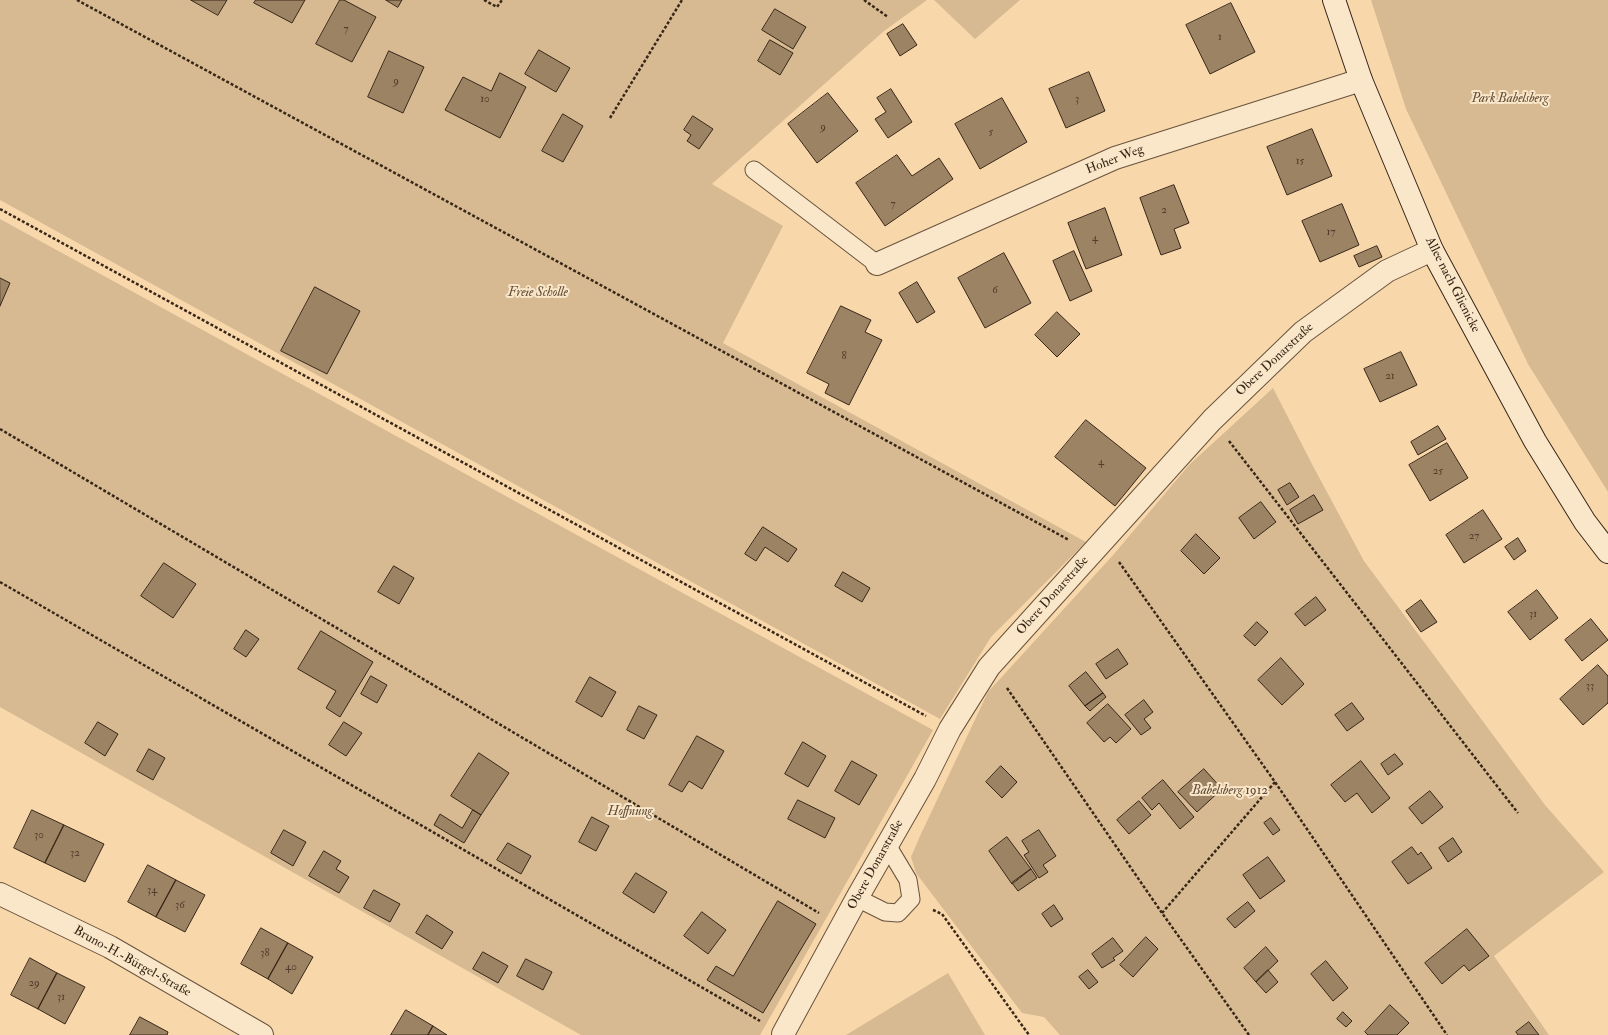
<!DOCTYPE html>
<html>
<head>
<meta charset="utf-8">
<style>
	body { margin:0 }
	canvas { display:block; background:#f8d8ab }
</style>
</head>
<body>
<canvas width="1608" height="1035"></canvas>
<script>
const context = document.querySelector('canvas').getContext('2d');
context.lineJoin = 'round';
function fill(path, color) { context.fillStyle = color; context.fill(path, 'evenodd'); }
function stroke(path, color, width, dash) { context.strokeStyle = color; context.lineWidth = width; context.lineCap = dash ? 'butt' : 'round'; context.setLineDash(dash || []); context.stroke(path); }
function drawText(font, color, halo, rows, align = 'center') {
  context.font = font + ' "IM FELL Double Pica",serif'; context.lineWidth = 4; context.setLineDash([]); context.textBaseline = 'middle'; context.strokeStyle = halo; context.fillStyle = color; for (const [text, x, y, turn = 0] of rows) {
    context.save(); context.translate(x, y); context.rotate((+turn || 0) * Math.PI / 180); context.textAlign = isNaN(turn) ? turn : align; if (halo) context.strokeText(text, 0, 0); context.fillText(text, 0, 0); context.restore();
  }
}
fill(new Path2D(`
	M0 0H927L884 31 712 184 783 226 723 343 1086 542 991 637 940 719 0 200Z
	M934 0H1020L975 39Z
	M1371 0H1608V492L1528 364 1406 109Z
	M0 219 933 730 760 1035H581L0 707Z
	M1273 388 1313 466 1364 561 1545 805 1604 872 1494 956 1549 1035H1060L1044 1017 1022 1013 916 873 911 857 920 836 988 692 1114 554 1189 465Z
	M948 973 985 1035H846Z`), '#d7ba92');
const building = new Path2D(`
	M191 0H227L218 15Z
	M256 0H305L292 23 254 3Z
	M340 0H344L376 17 352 62 316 44Z
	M386 0H402L398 7Z
	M1231 3 1255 52 1210 74 1186 25Z
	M775 9 806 27 793 49 762 30Z
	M903 24 917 45 900 56 887 34Z
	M770 40 793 53 780 75 758 61Z
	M539 50 570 68 556 92 525 74Z
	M389 51 424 67 403 113 368 97Z
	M1089 72 1105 111 1066 128 1049 89Z
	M500 73 526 87 500 138 445 110 463 77 491 91Z
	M891 89 912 122 888 138 875 119 886 112 877 98Z
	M828 93 858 131 817 163 788 124Z
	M1002 98 1027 142 980 169 955 124Z
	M563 114 583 126 563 162 542 151Z
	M693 116 713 129 699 149 687 141 691 135 684 130Z
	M1312 129 1332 176 1287 195 1267 147Z
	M897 155 912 176 939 158 953 179 885 226 856 183Z
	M1174 185 1189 223 1174 229 1181 248 1161 255 1140 198Z
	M1342 204 1359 245 1320 262 1302 221Z
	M1105 208 1122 255 1086 269 1068 223Z
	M1377 246 1382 257 1359 267 1354 256Z
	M1074 251 1092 291 1070 301 1053 261Z
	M1004 253 1031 303 985 328 958 278Z
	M0 278 10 283 0 306Z
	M917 282 935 312 917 323 899 293Z
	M315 287 360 311 327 374 281 351Z
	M841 306 871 320 865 332 882 340 849 405 825 393 829 384 807 373Z
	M1057 312 1080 334 1057 357 1035 335Z
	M1401 352 1417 385 1380 402 1364 369Z
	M1086 420 1146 468 1115 506 1055 457Z
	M1438 426 1446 439 1418 455 1411 442Z
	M1447 443 1468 478 1430 501 1409 465Z
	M1290 483 1299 497 1287 505 1278 490Z
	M1314 495 1323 510 1298 524 1290 510Z
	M1261 502 1276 522 1254 539 1239 518Z
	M1483 510 1502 539 1464 563 1446 535Z
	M763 527 797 549 788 562 765 547 756 561 745 554Z
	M1196 534 1220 558 1204 574 1181 551Z
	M1518 538 1526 551 1514 560 1505 547Z
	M164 563 196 584 173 618 141 596Z
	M394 566 414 578 399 604 378 592Z
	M843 572 870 588 862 602 835 586Z
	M1537 590 1558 618 1530 640 1508 612Z
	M1316 597 1326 610 1305 626 1295 614Z
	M1421 600 1437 622 1421 632 1406 611Z
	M1591 619 1608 640 1582 661 1565 640Z
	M1257 622 1268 632 1255 646 1244 636Z
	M246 630 259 639 246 657 234 649Z
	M321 631 373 662 340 717 326 708 336 691 298 669Z
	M1118 649 1128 664 1106 679 1096 664Z
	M1281 658 1304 684 1282 705 1258 680Z
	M1598 665 1608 676V703L1583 725 1560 699Z
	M1086 672 1103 693 1085 706 1069 686Z
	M371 676 387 685 377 703 361 694Z
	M590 677 616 692 602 717 576 702Z
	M1103 693 1106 697 1090 711 1085 706Z
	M1144 700 1153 712 1144 719 1151 728 1141 735 1125 715Z
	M1352 703 1364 719 1347 731 1335 715Z
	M1108 704 1131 729 1116 743 1110 737 1104 742 1087 723Z
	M639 706 657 715 644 739 627 730Z
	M98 722 118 734 105 756 85 743Z
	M344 722 362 733 346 756 329 745Z
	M697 736 724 751 702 789 689 781 682 792 669 785Z
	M803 742 826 756 808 787 785 774Z
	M149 749 165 758 153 780 137 771Z
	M479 753 509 773 481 815 451 796Z
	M1395 754 1403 764 1388 775 1381 764Z
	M852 761 877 775 859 805 835 791Z
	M1361 761 1390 798 1372 813 1357 793 1345 802 1331 785Z
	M1001 766 1017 782 1002 798 986 782Z
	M1204 769 1222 789 1197 812 1178 792Z
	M1163 780 1194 817 1180 829 1159 803 1152 810 1142 798Z
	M1430 791 1443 807 1422 824 1409 808Z
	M798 800 835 818 825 838 788 819Z
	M1139 801 1151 815 1129 834 1117 820Z
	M32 810 64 825 45 863 14 848Z
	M473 810 481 815 464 843 434 825 440 814 462 828Z
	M592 817 609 826 596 851 579 842Z
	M1271 818 1280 830 1273 835 1264 823Z
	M64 825 104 844 85 882 45 863Z
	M284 830 306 842 293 866 271 853Z
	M1039 830 1056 856 1043 865 1048 872 1039 878 1024 855 1029 852 1022 841Z
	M1007 837 1031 869 1012 884 989 851Z
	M1453 838 1462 852 1448 862 1439 848Z
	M508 843 531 856 521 874 497 860Z
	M1412 847 1418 855 1421 852 1432 868 1408 884 1392 862Z
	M324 851 341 861 336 869 349 877 339 893 309 876Z
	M1268 857 1285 881 1260 899 1243 875Z
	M148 865 176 880 156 917 128 902Z
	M1031 869 1037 878 1018 891 1012 883Z
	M636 873 667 892 654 913 623 893Z
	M176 880 205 895 185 932 156 917Z
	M374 890 400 904 390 922 364 908Z
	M778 901 816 924 763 1013 707 980 716 966 733 976Z
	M1248 902 1255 911 1235 928 1227 919Z
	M1054 905 1063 919 1051 927 1042 914Z
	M702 912 726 930 708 954 684 936Z
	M427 915 453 932 442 949 416 933Z
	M261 928 288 943 268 979 241 964Z
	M1467 929 1489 956 1469 971 1464 965 1442 984 1425 963Z
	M1146 937 1158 949 1133 977 1120 965Z
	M1113 938 1123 951 1113 958 1115 960 1102 968 1092 954Z
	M288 943 313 957 292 994 268 979Z
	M1266 947 1278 961 1256 982 1244 968Z
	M483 952 508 966 498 983 473 969Z
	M30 958 57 973 38 1009 11 995Z
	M526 959 552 972 543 990 517 976Z
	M1326 961 1348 988 1333 1001 1311 974Z
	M1088 970 1098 982 1089 989 1079 977Z
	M1268 970 1278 982 1266 993 1256 982Z
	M57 973 85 987 65 1024 38 1009Z
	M1390 1005 1409 1023 1397 1035H1368L1365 1032Z
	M406 1010 433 1026 428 1035H391Z
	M1343 1012 1352 1021 1346 1027 1337 1019Z
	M140 1017 168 1032 167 1035H130Z
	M1529 1022 1539 1035H1518L1516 1032Z
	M433 1026 447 1035H428Z`);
fill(building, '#9c8364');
stroke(building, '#382718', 1);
const lane = new Path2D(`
	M754 170 877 264
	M857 898 885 912 898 913 911 899 908 880 887 845`);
const street = new Path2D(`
	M877 264 1115 158 1361 80
	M0 894 110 947 262 1035
	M783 1034 857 898 925 779 950 729 989 667 1212 420 1303 332 1387 271 1432 250`);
const secondary = new Path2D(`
	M1334 0 1361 80 1432 250 1535 441 1585 522 1608 552`);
stroke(lane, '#68533d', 19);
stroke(street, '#68533d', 24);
stroke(secondary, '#382718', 24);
stroke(new Path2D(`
	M77 0 1069 540
	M484 0 497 7 502 0
	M864 0 888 17
	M610 118 682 0
	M0 209 926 716
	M0 429 819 913
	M1229 441 1518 813
	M1119 562 1275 782 1447 1035
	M0 582 760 1021
	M1007 688 1162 913 1249 1035
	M933 910 942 914 1029 1035
	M1162 913 1275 782`), '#382718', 2.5, [3, 2]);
stroke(lane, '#fae6c8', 17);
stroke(street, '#fae6c8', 22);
stroke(secondary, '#fae6c8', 22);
drawText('11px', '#513e2b', null, [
	["7",346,30],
	["1",1220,38],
	["9",396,82],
	["10",485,100],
	["3",1077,100],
	["9",823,128],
	["5",991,133],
	["15",1300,162],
	["7",893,205],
	["2",1164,211],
	["17",1331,233],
	["4",1095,239],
	["6",995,291],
	["8",844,357],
	["21",1390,377],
	["4",1101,463],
	["25",1438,472],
	["27",1474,537],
	["31",1533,615],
	["33",1590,687],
	["30",39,836],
	["32",75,854],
	["34",152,891],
	["36",180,906],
	["38",265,954],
	["40",291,968],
	["29",34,984],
	["31",61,998]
]);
drawText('italic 13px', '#604c36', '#fae6c8', [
	["Park Babelsberg",1510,99],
	["Freie Scholle",538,293],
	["Babelsberg 1912",1230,791],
	["Hoffnung",630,812]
]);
drawText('13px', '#382718', '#fae6c8', [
	["Hoher Weg",1115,160,-21],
	["Allee nach Glienicke",1452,285,63],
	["Obere Donarstraße",1275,360,-43],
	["Obere Donarstraße",1053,596,-48],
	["Obere Donarstraße",876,865,-61],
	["Bruno-H.-Bürgel-Straße",132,962,29]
]);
</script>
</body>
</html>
